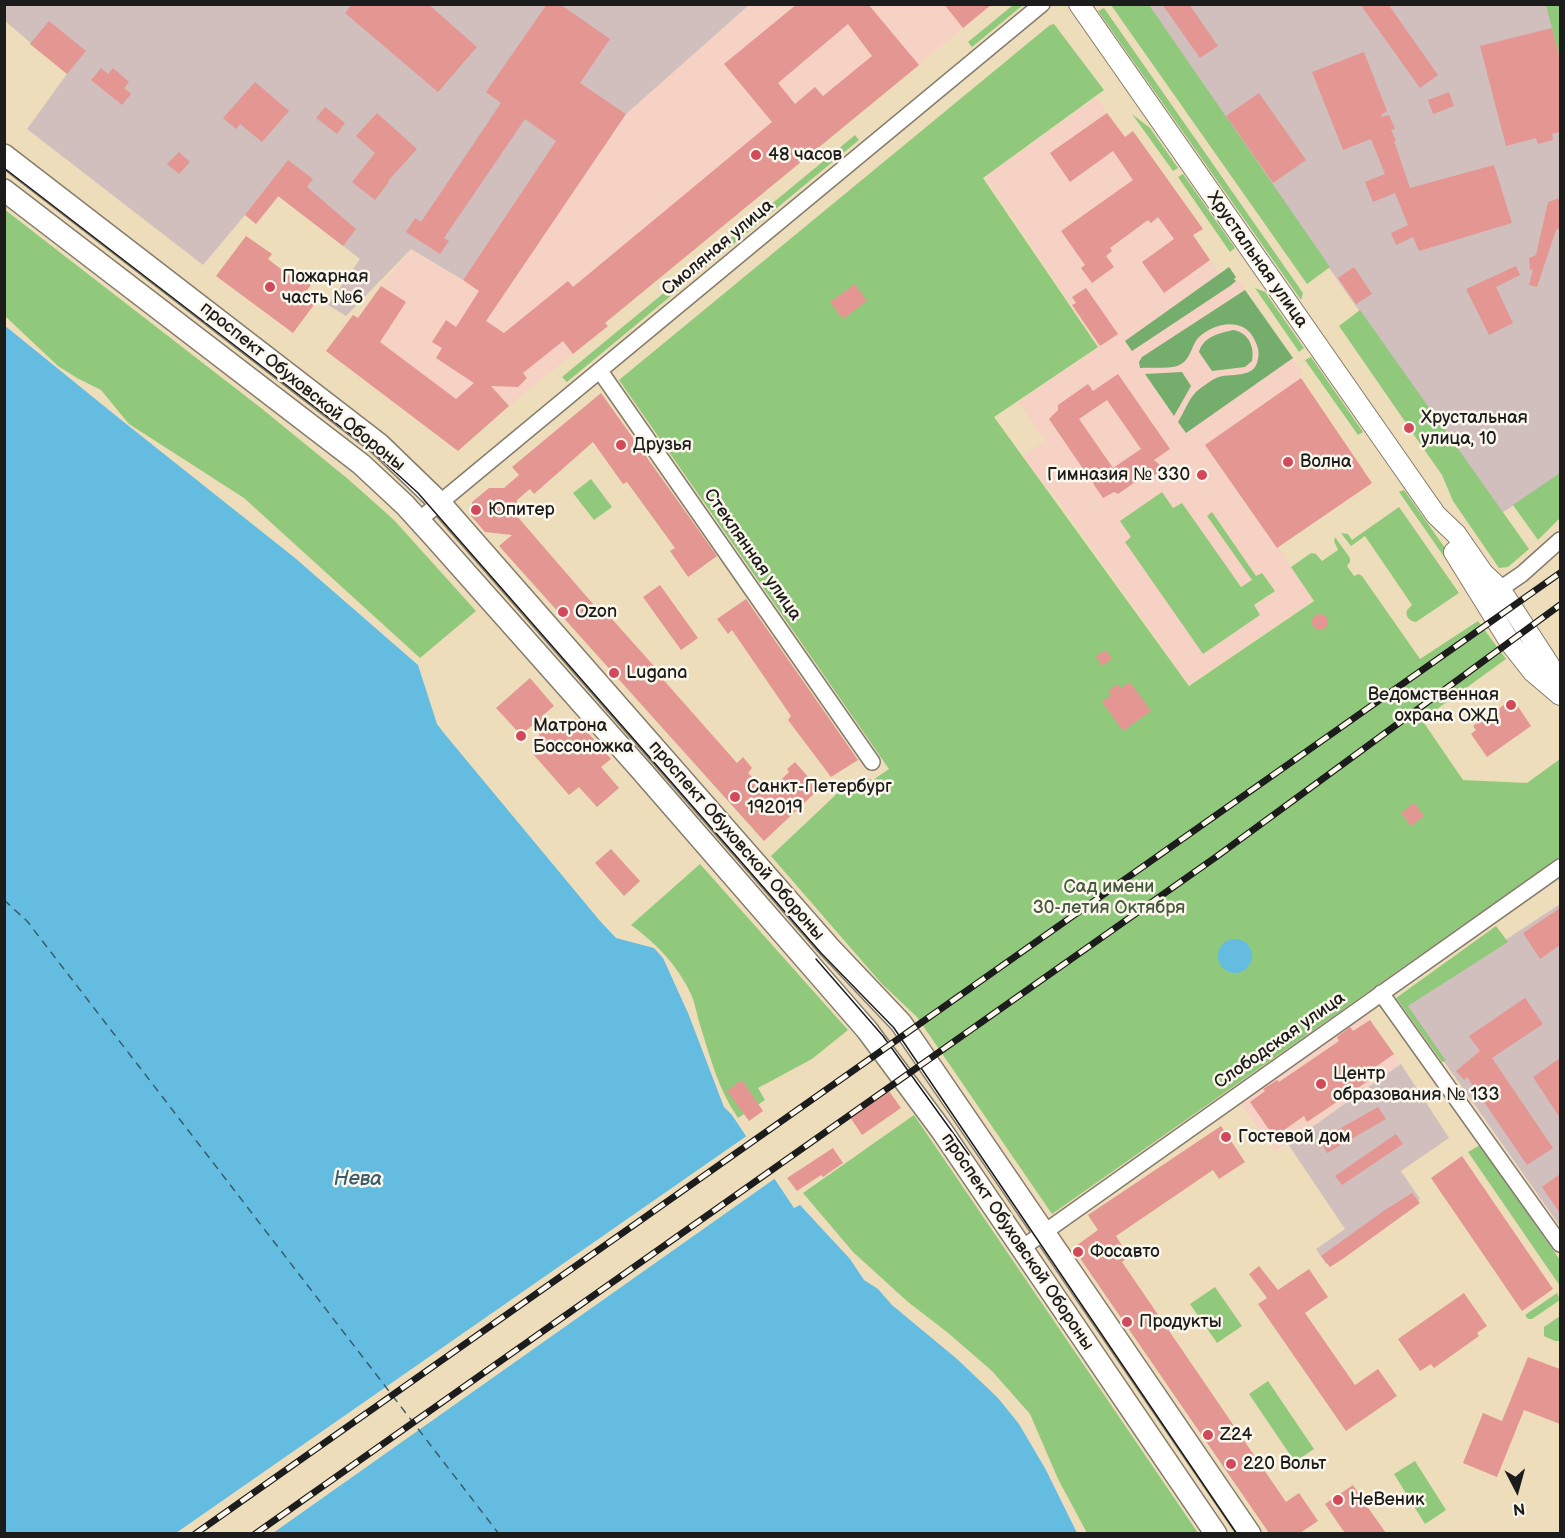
<!DOCTYPE html>
<html>
<head>
<meta charset="utf-8">
<style>
	body { margin:0 }
	#map { position:relative; width:1565px; height:1538px; overflow:hidden; background:#edb; font-family:"Balsamiq Sans",sans-serif }
	canvas { display:block }
	.frame { position:absolute; inset:0; border:6px solid #1c1c1c; pointer-events:none }
	.north { position:absolute; left:1487px; top:1460px; width:60px; height:60px; -webkit-text-stroke:4px #fbf7ec; paint-order:stroke; rotate:174deg; font-size:16px; font-weight:700; line-height:24px; text-align:center; color:#1c1c1c }
	.north::after { content:''; display:block; margin:auto; width:21px; height:27px; background:#1c1c1c; clip-path:polygon(50% 0,100% 100%,50% 72%,0 100%) }
</style>
</head>
<body>
<div id="map">
<canvas width="1565" height="1538"></canvas>
<div class="frame"></div>
<div class="north">N</div>
</div>
<script>
const context = document.querySelector('canvas').getContext('2d');
context.lineJoin = 'round';
function fill(path, color) { context.fillStyle = color; context.fill(path, 'evenodd'); }
function stroke(path, color, width, dash) { context.strokeStyle = color; context.lineWidth = width; context.lineCap = dash ? 'butt' : 'round'; context.setLineDash(dash || []); context.stroke(path); }
function drawText(font, color, halo, rows, align = 'center') {
  context.font = font + ' "Balsamiq Sans",sans-serif'; context.lineWidth = 5; context.setLineDash([]); context.textBaseline = 'middle'; context.strokeStyle = halo; context.fillStyle = color; for (const [text, x, y, turn = 0] of rows) {
    context.save(); context.translate(x, y); context.rotate((+turn || 0) * Math.PI / 180); context.textAlign = isNaN(turn) ? turn : align; if (halo) context.strokeText(text, 0, 0); context.fillText(text, 0, 0); context.restore();
  }
}
fill(new Path2D(`
	M749 5H992L605 322 608 326 509 406 458 451 326 351 359 318 381 286 411 249 462 280 626 114Z
	M1096 97 1124 137 1133 131 1203 229 1193 236 1220 274 1229 267 1303 373 1299 377 1372 483 1278 547 1314 600 1189 685 1051 490 1048 491 1023 456 1045 441 1018 402 1099 347 985 177Z
	M1366 1015 1401 1064 1275 1152 1240 1103Z`), '#f6d2c4');
fill(new Path2D(`
	M5 4 749 5 626 114 590 91 463 280 411 249 346 316 328 305 360 259 279 196 256 224 245 215 203 265 27 129 67 74 5 21Z
	M1146 5H1550L1560 44V475L1502 513 1355 305Z
	M1560 904V1226L1405 1006Z
	M1401 1064 1449 1138 1401 1171 1420 1199 1326 1264 1316 1249 1345 1229 1288 1144Z`), '#d1bfbe');
fill(new Path2D(`
	M1013 5H1023L972 47 968 42Z
	M1111 5H1149L1330 267 1307 284Z
	M1546 5H1560V59Z
	M1104 8 1303 293 1301 300 1098 11Z
	M1054 24 1104 90 983 178 1098 347 994 417 1189 686 1314 601 1291 567 1311 553 1316 554 1322 561 1338 550 1334 541 1335 537 1350 558V562L1347 566 1354 576 1359 574 1362 576 1420 659 1478 621 1506 659 1422 720 1463 780 1527 783 1560 759V857L1052 1214 917 1017 882 984 771 856 845 786 863 778 873 780 889 769 619 380 1050 25Z
	M1132 114 1150 128 1178 168 1173 171Z
	M855 135 859 140 567 382 562 377Z
	M1183 174 1235 248 1230 252 1178 177Z
	M4 209 261 408 348 479 394 520 476 611 420 658 244 498 129 424 101 390 77 378 58 366 5 316Z
	M1255 288 1265 292 1304 348 1299 352Z
	M1360 310 1529 549 1508 567 1499 568 1453 501 1442 475 1412 432 1414 430 1408 422 1406 423 1339 326Z
	M1311 357 1363 432 1358 435 1305 360Z
	M1560 473V518L1538 540 1513 505Z
	M591 479 612 507 594 520 573 493Z
	M1404 490 1450 555 1457 569 1454 571 1399 492Z
	M1162 492 1173 508 1182 503 1241 587 1252 580 1207 516 1212 512 1256 576 1262 573 1275 591 1254 605 1260 615 1203 654 1125 542 1131 537 1120 521Z
	M1399 507 1459 593 1416 622C1409 621 1405 616 1407 610L1412 605 1365 536 1351 546 1341 533 1348 534 1352 540Z
	M700 864 848 1030 812 1059 758 1088 765 1100 738 1118C719 1091 710 1057 700 1025 697 1015 695 1003 691 994 678 966 656 943 631 925Z
	M1496 926 1508 942 1408 1006 1446 1061 1442 1062 1396 998Z
	M914 1115 1198 1533H1087L1058 1479 1030 1414 992 1371 947 1332 908 1302 853 1252 803 1193Z
	M1480 1145 1560 1260V1286L1468 1152Z
	M1215 1287 1242 1326 1217 1343 1190 1304Z
	M1557 1293 1560 1300 1532 1319H1528L1525 1315Z
	M1560 1316V1341H1555L1544 1336V1327Z
	M1268 1381 1314 1449 1295 1462 1249 1394Z
	M1415 1461 1446 1510 1425 1524 1394 1474Z`), '#91c97c');
fill(new Path2D(`
	M1229 267 1236 277 1234 279 1236 281 1230 286 1132 351 1125 341Z
	M1245 290 1293 358 1186 433 1178 422C1184 413 1189 398 1197 391 1202 387 1210 381 1216 378 1230 372 1255 380 1258 359 1260 351 1257 344 1253 337 1242 317 1213 323 1198 338 1190 348 1191 361 1177 366 1166 369 1151 367 1140 368L1139 362 1142 357Z
	M1234 330C1248 333 1255 346 1252 361L1245 367 1212 371 1199 352C1203 337 1219 333 1234 330Z
	M1182 372 1191 386 1174 416 1145 374Z`), '#74ad6c');
fill(new Path2D(`
	M4 325 120 419 295 558 418 665 437 724 443 732 600 921 616 938 654 948 663 958 688 1013 724 1107 732 1115 794 1208 800 1205 850 1259 864 1280 878 1289 892 1305 957 1359 998 1398 1019 1424 1046 1470 1077 1533H5Z
	M1218 956a17 17 0 1 1 34 0a17 17 0 1 1-34 0Z`), '#64bde1');
fill(new Path2D(`
	M748 1135 777 1177 273 1533H176Z`), '#edb');
stroke(new Path2D(`
	M4 900 27 921 499 1534`), '#395c6b', 1.5, [8, 6]);
fill(new Path2D(`
	M352 4H428L477 47 438 92 345 13Z
	M547 4H560L610 39 580 83 626 114 486 321 504 333 568 281 573 287 772 122 724 64 797 4H868L919 65 605 323 608 326 573 354 563 341 523 373 527 378 518 387 491 386 509 406 458 451 326 351 353 315 358 318 381 286 406 302 380 342 456 399 474 383 436 358 442 348 432 342 446 320 456 327 479 291 463 280 556 141 525 119 444 238 449 241 440 254 406 232 415 218 421 222 501 103 486 92ZM848 24 872 56 823 96 815 87 795 104 778 83Z
	M944 4H992L963 28Z
	M1162 4H1189L1218 46 1200 58Z
	M1360 4H1388L1438 75 1420 88Z
	M49 21 86 51 67 74 30 44Z
	M1552 28 1560 59V132L1552 134 1553 140 1538 144 1536 138 1506 146 1480 46Z
	M1364 52 1387 111 1381 115 1382 117 1389 115 1395 129 1391 130 1396 141H1394L1410 188 1494 165 1512 223 1419 251 1413 237 1396 245 1391 233 1408 225 1395 193 1373 202 1365 182 1385 174 1371 139 1343 150 1312 72Z
	M101 68 108 74 113 68 129 82 124 88 131 94 122 105 91 80Z
	M255 82 289 111 262 142 240 124 236 129 223 118Z
	M1449 92 1454 106 1433 114 1428 100Z
	M1259 93 1306 160 1273 183 1226 116Z
	M325 107 345 123 337 134 316 118Z
	M377 113 417 149 388 181 389 182 375 200 352 182 375 153 356 136Z
	M1107 113 1125 137 1133 131 1203 229 1193 235 1210 260 1164 293 1142 262 1174 239 1158 217 1151 223 1148 220 1110 248 1112 251 1106 256 1114 267 1092 283 1081 268 1085 265 1061 231 1133 180 1113 151 1070 182 1050 153Z
	M179 152 190 162 179 174 167 164Z
	M288 160 313 179 307 187 356 229 343 246 278 196 256 224 245 215Z
	M1560 198V228L1556 230 1537 287 1529 285 1533 269 1530 270 1529 258 1536 255 1548 202Z
	M246 236 272 254 268 259 295 280 298 275 311 285 307 290 319 298 293 333 216 276Z
	M1516 266 1520 275 1496 287 1513 323 1489 335 1466 289Z
	M1354 267 1372 294 1356 304 1338 278Z
	M855 284 867 301 843 319 830 302Z
	M1086 288 1118 334 1100 346 1072 305 1076 303 1072 297Z
	M1118 374 1170 449 1154 460 1168 472 1154 475 1148 473 1118 494 1114 492 1103 498 1049 419 1058 410V405L1088 384 1093 391ZM1107 400 1141 449 1113 468 1079 419Z
	M1301 378 1372 483 1277 548 1205 445Z
	M601 393 717 556 688 577 670 551 675 548 627 482 623 484 593 442 534 494 530 489 517 500 516 515 600 612 603 609 662 675 660 676 737 763 743 757 752 768 748 773 768 792 789 772 787 769 795 762 819 789 764 841 499 546 512 535 485 532 471 516 472 502 489 488H504L519 475 512 467Z
	M660 585 698 638 681 650 643 597Z
	M746 599 858 760 831 777 788 720 791 716 732 630 728 634 717 619Z
	M1312 622a8 8 0 1 1 16 0a8 8 0 1 1-16 0Z
	M1106 650 1112 659 1102 666 1096 656Z
	M530 678 554 706 541 717 565 726 575 718 611 759 601 767 619 788 597 807 579 787 569 795 533 754 541 747 537 721 521 735 496 708Z
	M1130 682 1151 711 1123 731 1102 702 1111 695 1108 691 1118 684 1121 688Z
	M1513 699 1531 726 1487 757 1471 734 1476 730 1473 726Z
	M1414 803 1424 816 1411 826 1401 813Z
	M611 849 640 881 624 896 595 863Z
	M1560 908V945L1540 959 1523 933Z
	M1525 998 1543 1024 1492 1058 1553 1148 1527 1165 1467 1077 1464 1080 1456 1071 1480 1051 1469 1036Z
	M1370 1020 1394 1054 1364 1075 1368 1081 1307 1122 1304 1116 1274 1137 1250 1102 1265 1091 1263 1089 1277 1080 1279 1082 1339 1041 1337 1037 1350 1027 1353 1031Z
	M1560 1058V1118L1533 1077Z
	M742 1080 763 1111 749 1121 727 1091Z
	M889 1091 901 1108 862 1135 850 1117Z
	M1378 1107 1386 1119 1327 1153 1320 1140Z
	M1221 1126 1245 1162 1219 1179 1213 1170 1116 1236 1129 1257 1122 1262 1286 1502 1299 1493 1318 1521 1300 1533H1269L1073 1248 1098 1230 1088 1215Z
	M1396 1134 1403 1144 1342 1185 1335 1176Z
	M833 1148 843 1163 823 1177 821 1175 797 1191 787 1178Z
	M1462 1156 1553 1289 1522 1311 1431 1178Z
	M1560 1174V1213L1542 1187Z
	M1412 1193 1420 1203 1344 1258 1330 1267 1321 1256 1385 1210Z
	M1259 1266 1278 1290 1309 1269 1328 1297 1305 1313 1355 1385 1378 1369 1397 1396 1346 1431 1258 1304 1267 1298 1249 1274Z
	M1464 1293 1487 1326 1477 1333 1479 1336 1434 1368 1431 1364 1420 1371 1398 1339Z
	M1528 1357 1560 1369V1424L1524 1410 1497 1477 1463 1463 1483 1413 1502 1421Z
	M1353 1485 1369 1509 1386 1533H1345L1342 1529 1325 1504Z`), '#e49692');
const minor = new Path2D(`
	M600 371 872 762
	M419 520 1042 4
	M1500 589 1522 574 1560 540
	M1381 993 1560 1244
	M1022 1248 1560 867`);
const tertiary = new Path2D(`
	M1079 4 1436 515 1456 534 1483 573 1500 589 1550 666 1560 691
	M1454 552 1511 644 1533 672 1560 695`);
const secondary = new Path2D(`
	M4 155 379 444 440 503 829 947 901 1023 1250 1534
	M4 190 361 464 405 505 435 538 641 770 867 1030 942 1131 1216 1534`);
stroke(minor, '#857c6c', 18);
stroke(tertiary, '#857c6c', 22);
stroke(secondary, '#857c6c', 24);
stroke(minor, '#fff', 15);
stroke(tertiary, '#fff', 20);
stroke(secondary, '#fff', 21);
stroke(new Path2D(`
	M4 168 372 451 418 493 821 953 894 1028 1237 1534
	M816 959 883 1036 969 1155`), '#1c1c1c', 1.5);
const rail = new Path2D(`
	M195 1534 1560 573
	M255 1534 1216 857 1560 605`);
stroke(rail, '#1c1c1c', 7);
stroke(rail, '#fbf7ec', 4.5, [14]);
for (const [x, y, r, color] of [
	[756,155,6,"#d1495b"],
	[270,287,6,"#d1495b"],
	[1409,428,6,"#d1495b"],
	[621,445,6,"#d1495b"],
	[1288,462,6,"#d1495b"],
	[1202,475,6,"#d1495b"],
	[476,510,6,"#d1495b"],
	[563,612,6,"#d1495b"],
	[614,673,6,"#d1495b"],
	[1511,705,6,"#d1495b"],
	[521,736,6,"#d1495b"],
	[735,797,6,"#d1495b"],
	[1321,1084,6,"#d1495b"],
	[1226,1137,6,"#d1495b"],
	[1078,1252,6,"#d1495b"],
	[1127,1322,6,"#d1495b"],
	[1208,1435,6,"#d1495b"],
	[1231,1464,6,"#d1495b"],
	[1338,1500,6,"#d1495b"]
]) { const dot = new Path2D(); dot.arc(x, y, r, 0, 2 * Math.PI); context.fillStyle = color; context.fill(dot); stroke(dot, '#fbf7ec', 2); }
drawText('18px', '#1c1c1c', '#fbf7ec', [
	["48 часов",768,155],
	["Пожарная",282,277],
	["часть №6",282,298],
	["Хрустальная",1421,418],
	["улица, 10",1421,439],
	["Друзья",633,445],
	["Волна",1300,462],
	["Гимназия № 330",1190,475,"right"],
	["Юпитер",488,510],
	["Ozon",575,612],
	["Lugana",626,673],
	["Ведомственная",1499,695,"right"],
	["охрана ОЖД",1499,716,"right"],
	["Матрона",533,726],
	["Боссоножка",533,747],
	["Санкт-Петербург",747,787],
	["192019",747,808],
	["Центр",1333,1074],
	["образования № 133",1333,1095],
	["Гостевой дом",1238,1137],
	["Фосавто",1090,1252],
	["Продукты",1139,1322],
	["Z24",1220,1435],
	["220 Вольт",1243,1464],
	["НеВеник",1350,1500]
], 'left');
drawText('18px', '#1c1c1c', '#fbf7ec', [
	["Смоляная улица",718,248,-40],
	["Хрустальная улица",1257,260,55],
	["проспект Обуховской Обороны",302,387,39],
	["Стеклянная улица",752,555,55],
	["проспект Обуховской Обороны",736,841,49],
	["Слободская улица",1280,1041,-35],
	["проспект Обуховской Обороны",1017,1242,56]
]);
drawText('18px', '#45593e', '#fbf7ec', [
	["Сад имени",1109,887],
	["30-летия Октября",1109,908]
]);
drawText('italic 20px', '#395c6b', '#fbf7ec', [
	["Нева",358,1180]
]);
</script>
</body>
</html>
